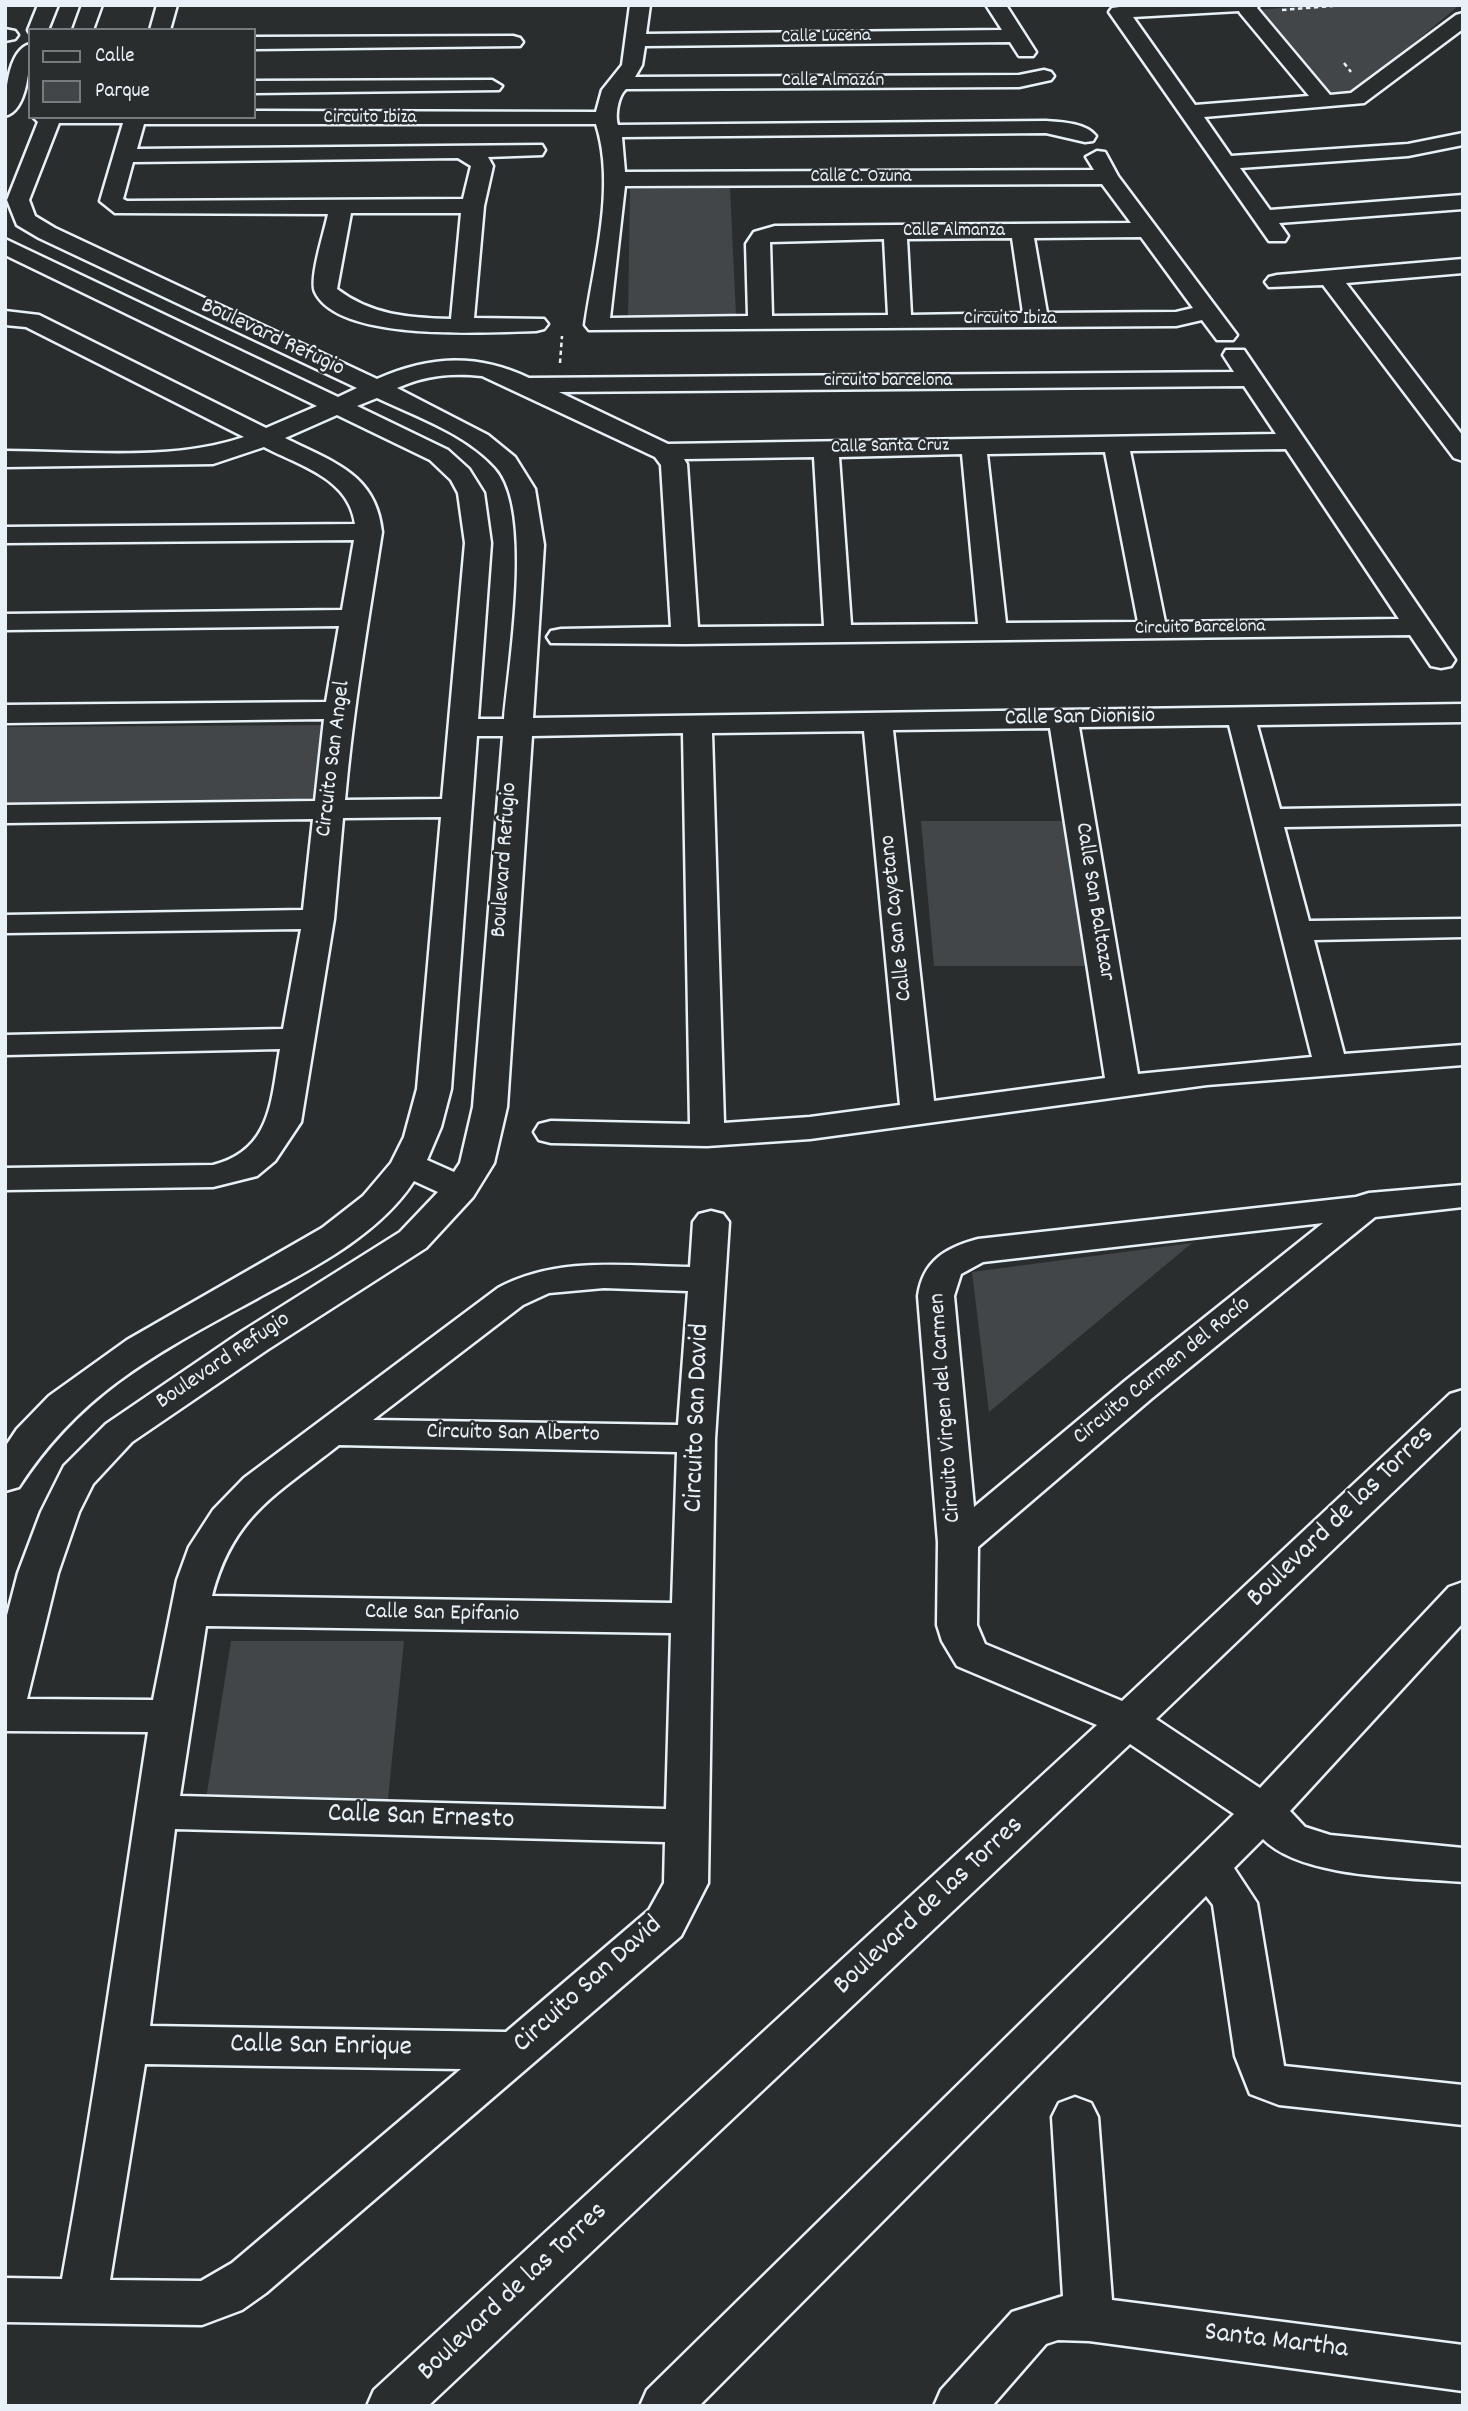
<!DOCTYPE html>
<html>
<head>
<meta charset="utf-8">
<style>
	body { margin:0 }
	#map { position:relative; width:1468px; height:2411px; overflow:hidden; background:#2a2d2e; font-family:Dekko,sans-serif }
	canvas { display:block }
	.frame { position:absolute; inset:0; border:7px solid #e8f1f8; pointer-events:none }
	.legend { position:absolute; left:28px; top:28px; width:228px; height:91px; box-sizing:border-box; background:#2a2d2e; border:2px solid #767b7f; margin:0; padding:9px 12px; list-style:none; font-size:21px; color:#e8f1f8 }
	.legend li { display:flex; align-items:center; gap:14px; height:35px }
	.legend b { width:35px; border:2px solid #767b7f }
</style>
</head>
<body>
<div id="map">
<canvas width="1468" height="2411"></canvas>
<div class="frame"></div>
<ul class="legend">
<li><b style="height:9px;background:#2a2d2e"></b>Calle</li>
<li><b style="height:19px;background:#424648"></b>Parque</li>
</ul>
</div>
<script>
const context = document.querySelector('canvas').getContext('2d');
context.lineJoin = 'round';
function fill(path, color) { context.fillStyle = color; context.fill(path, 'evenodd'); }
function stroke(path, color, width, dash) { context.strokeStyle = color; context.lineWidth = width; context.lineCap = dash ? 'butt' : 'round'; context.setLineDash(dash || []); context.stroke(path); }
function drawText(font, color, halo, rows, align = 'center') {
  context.font = font + ' Dekko,sans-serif'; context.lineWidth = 5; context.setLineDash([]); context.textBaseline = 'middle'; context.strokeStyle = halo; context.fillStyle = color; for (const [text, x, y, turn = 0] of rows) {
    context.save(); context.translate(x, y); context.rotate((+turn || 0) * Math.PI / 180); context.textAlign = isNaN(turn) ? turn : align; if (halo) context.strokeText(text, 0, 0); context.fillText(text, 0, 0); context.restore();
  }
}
fill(new Path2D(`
	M1320 5H1455L1457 7 1349 97 1333 98 1256 10Z
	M730 188 736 316 628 317 630 189Z
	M332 725 320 803 5 805V727Z
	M921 821H1072L1095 966H934Z
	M1192 1243 989 1412 972 1272Z
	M231 1641H404L388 1799H206Z`), '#424648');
const minor = new Path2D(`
	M38 5H58L48 30H30V33L28 30Z
	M82 5H102L93 30H73Z
	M157 5H177L170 30H150Z
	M630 5H650L646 34 1002 30 986 5H1006L1036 52 1033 56H1019L1010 42 645 46 642 65 635 77 1019 75 1044 70 1051 72 1054 76 1051 80 1019 87 626 89C618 96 615 115 618 125L1046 121C1061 122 1086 123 1096 136L1093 141 1085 142 1046 133 622 137 625 172 1094 170 1086 157 1097 151 1105 152 1118 176 1237 335 1233 340H1217L1202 320 1176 326 589 330 585 325C594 262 616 186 596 124H144L137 149 542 145 545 150 542 155 488 157 493 166 484 206 474 318 544 319 548 324 544 329 536 331C489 332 339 343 315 292 309 278 325 230 328 214L115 213 100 201 123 123H59L29 200 35 216 55 228 377 379C429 356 477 353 529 378L1234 372 1223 355 1226 350H1244L1455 660 1451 666 1441 668 1431 666 1410 635 685 644 551 643 547 637 551 631 561 629 671 627 661 465 655 457 482 376C450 373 427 375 397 388L488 435 515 457 535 489 544 545 533 718 1463 704V722L1257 725 1280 809 1463 806V824L1284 827 1309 921 1463 919V937L1314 940 1344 1054 1463 1045V1065L1207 1085 810 1139 707 1146 551 1143 539 1140 534 1132 539 1124 551 1121 690 1124 683 733 532 736 507 1107 494 1163 473 1197 426 1248 267 1350 132 1442 93 1484 79 1512 58 1573 27 1699 153 1700 177 1580 189 1547 213 1510 244 1478 498 1288C557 1256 625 1266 690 1267L693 1222 699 1214 711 1211 723 1214 729 1222 715 1439 708 1883 681 1936 266 2293 242 2310 202 2325 5 2322V2278L62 2279C95 2097 120 1914 148 1732L5 1731V1623L18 1573 41 1512 64 1466 106 1424 241 1332 400 1232 438 1192 414 1181C379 1235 313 1268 258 1298 159 1352 82 1390 19 1487L5 1491V1447L17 1429 49 1396 127 1340 322 1228 363 1196 391 1163 404 1137 417 1089 441 817 343 818 334 919 301 1122 275 1161 257 1176 213 1187 5 1190V1168L213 1165C272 1150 271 1100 280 1049L5 1055V1035L283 1029 301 929 5 933V915L303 910 313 819 5 823V805L315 801 324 719 5 723V705L326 702 339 626 5 630V614L342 610 354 540 5 543V527L355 524C349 478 300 466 264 447L213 464 5 467V451C83 451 170 462 244 437L26 327 5 325V311L39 315 266 428 317 406 5 255V239L338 397 357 388 39 238 17 225 7 200 38 122 33 117H254V111L596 112 602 90 622 65ZM458 158 471 166 463 199 127 201 123 199 133 162ZM1102 184 1131 223 775 226 754 232 746 244 748 316 610 318 625 186ZM351 213H461L451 319C409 318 371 315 337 289ZM1141 237 1193 308 1176 312 1047 313 1034 238ZM1012 238 1023 313 911 315 907 239ZM884 239 888 315 772 316 770 242ZM1244 386 1276 434 668 444 559 392ZM377 398C417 417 465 433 496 467 535 510 509 661 504 719H478L491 543 484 493 469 469 448 450 357 406ZM337 415 430 460 451 480 458 493 465 543 442 799 345 800C353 709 368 622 382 532 376 473 332 462 285 438ZM1286 449 1399 619 1165 622 1130 451ZM1105 452 1138 622 1006 623 987 454ZM962 454 978 624 851 625 839 457ZM814 457 824 626 698 627 687 464 684 459ZM1229 725 1312 1057 1138 1074 1079 727ZM1050 728 1105 1078 934 1101 893 730ZM864 731 900 1105 810 1117 724 1123 712 733ZM477 736H503L473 1107 460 1163 454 1172 427 1160 441 1127 451 1089ZM604 1288 688 1291 678 1425 373 1420 523 1305 549 1293ZM339 1445 677 1452 672 1603 212 1596C233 1515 277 1494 339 1445ZM206 1626 671 1633 666 1809 180 1796ZM175 1829 665 1842 664 1883 649 1910 506 2032 150 2026ZM145 2064 461 2069 232 2263 201 2281 110 2280Z
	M1134 5H1259L1257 8 1330 95 1351 93 1456 15 1463 13V29L1364 103 1204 117 1231 156 1408 144 1463 133V145L1408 156 1240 168 1270 210 1463 195V209L1279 223 1288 236 1285 241H1269L1109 12 1112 8ZM1239 11 1240 13 1309 96 1195 105 1133 17Z
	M5 29 15 31 18 35 15 39 5 41Z
	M513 36 520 38 523 42 520 46 254 49V37Z
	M30 44C30 63 28 111 5 116 5 97 7 50 30 44Z
	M492 80 502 86 499 90 254 93V81Z
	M1463 259V273L1346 283 1463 436V461L1454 458 1323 285 1269 287 1265 282 1269 277 1277 275Z
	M1463 1185V1207L1375 1217 1151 1399 978 1547 977 1625 985 1644 1122 1701 1450 1394 1463 1390V1425L1156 1719 1260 1788 1449 1587 1463 1582V1623L1290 1811 1305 1827 1330 1835 1463 1848V1882C1408 1877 1303 1879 1263 1839L1234 1868 1257 1903 1284 2066 1463 2085V2125L1279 2105 1250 2094 1235 2056 1213 1905 1206 1896 699 2406H640L647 2390 1234 1814 1130 1744 428 2406H367L374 2390 1097 1725 957 1666 942 1641 937 1625 938 1542 918 1296C923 1261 945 1248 978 1239L1356 1197 1369 1193ZM1323 1223 1125 1381 974 1507 954 1296 961 1274 983 1262Z
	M1075 2097 1091 2103 1098 2117 1112 2300 1463 2345V2391L1089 2341 1058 2340 1046 2344 992 2406H934L941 2390 1012 2312 1063 2296 1052 2117 1059 2103Z`);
stroke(minor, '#e8f1f8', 5);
stroke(new Path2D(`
	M1282 10 1344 5
	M1344 63 1351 72
	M560 363 562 336`), '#e8f1f8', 2.5, [4.5, 3.5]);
fill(minor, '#2a2d2e');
drawText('19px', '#e8f1f8', '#2a2d2e', [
	["Calle Lucena",826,38,-1],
	["Calle Almazán",833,82],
	["Circuito Ibiza",370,119],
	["Calle C. Ozuna",861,178],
	["Calle Almanza",954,232],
	["Circuito Ibiza",1010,320],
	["circuito barcelona",888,382],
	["Calle Santa Cruz",890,448,-1],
	["Circuito Barcelona",1200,629,-1]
]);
drawText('23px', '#e8f1f8', '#2a2d2e', [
	["Boulevard Refugio",272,339,25],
	["Calle San Dionisio",1080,719,-1],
	["Circuito San Angel",335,759,-83],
	["Boulevard Refugio",506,860,-86],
	["Calle San Baltazar",1093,902,81],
	["Calle San Cayetano",898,918,-96],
	["Boulevard Refugio",224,1362,-34],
	["Circuito Carmen del Rocío",1163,1372,-39],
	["Circuito Virgen del Carmen",947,1408,-94],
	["Circuito San Alberto",513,1435,1],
	["Calle San Epifanio",442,1615,1]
]);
drawText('28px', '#e8f1f8', '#2a2d2e', [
	["Circuito San David",699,1418,-88],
	["Boulevard de las Torres",1342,1518,-44],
	["Calle San Ernesto",421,1819,2],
	["Boulevard de las Torres",930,1907,-43],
	["Circuito San David",589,1986,-42],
	["Calle San Enrique",321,2048,1],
	["Boulevard de las Torres",514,2293,-43],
	["Santa Martha",1276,2343,7]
]);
</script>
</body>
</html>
